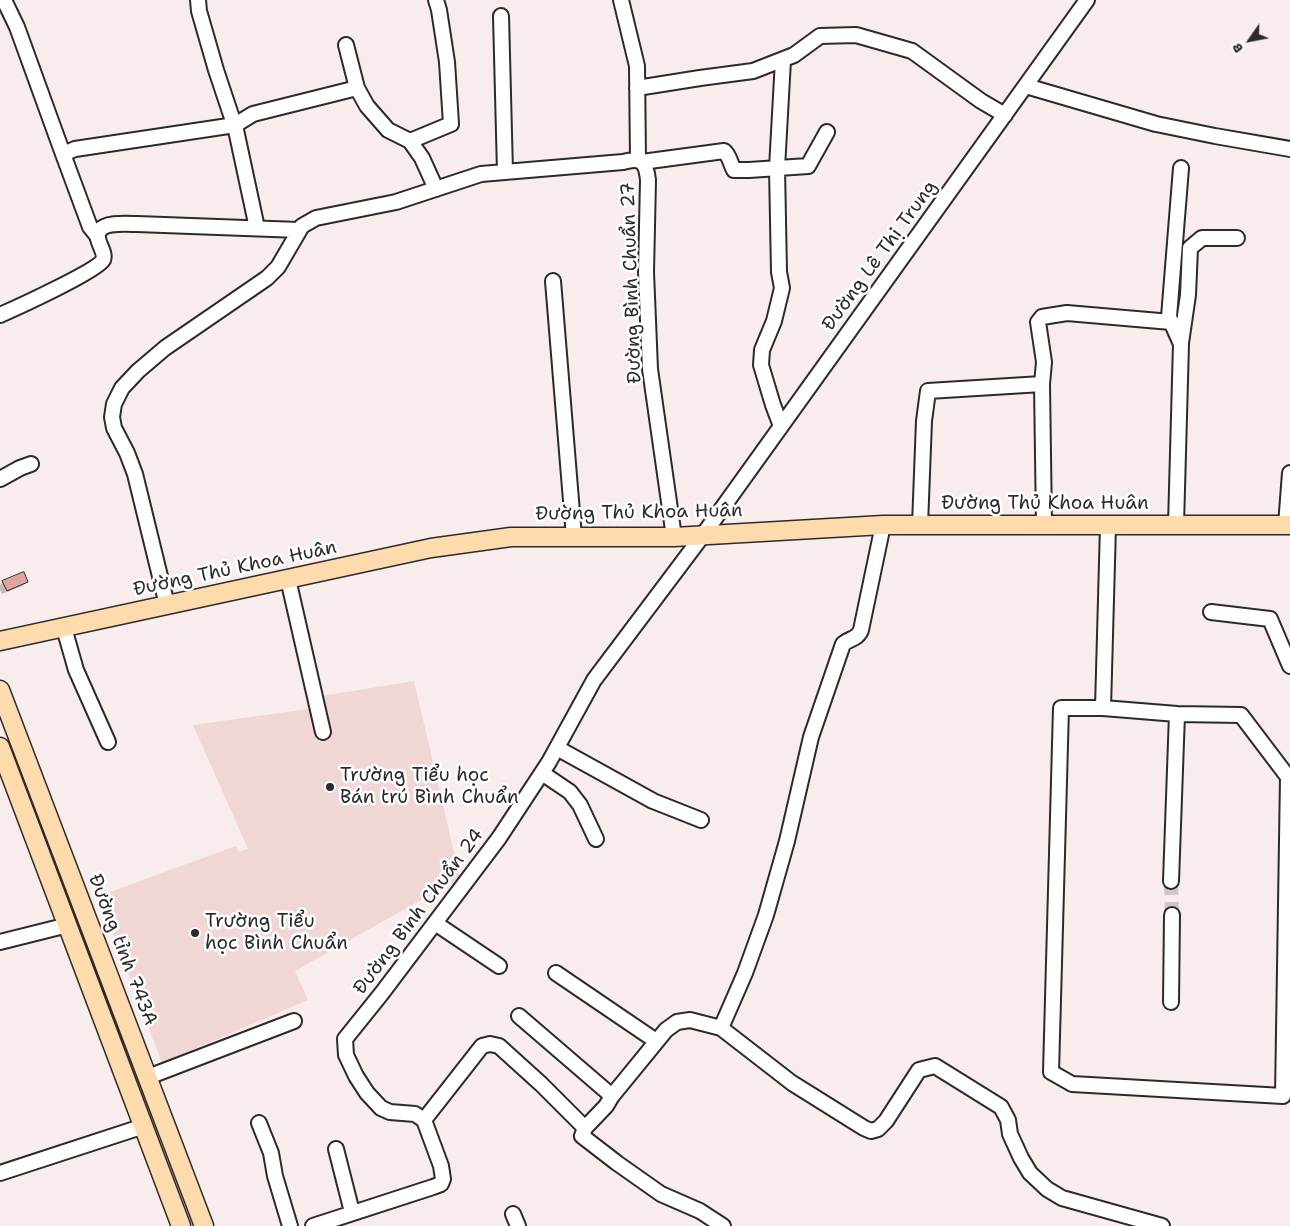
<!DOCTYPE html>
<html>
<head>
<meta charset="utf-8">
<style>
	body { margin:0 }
	#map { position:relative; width:1290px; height:1226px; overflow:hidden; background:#f8edec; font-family:"Shantell Sans",sans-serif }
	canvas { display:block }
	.north { position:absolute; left:1225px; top:15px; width:50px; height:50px; -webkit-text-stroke:4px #fff; paint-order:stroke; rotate:237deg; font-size:14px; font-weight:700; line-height:20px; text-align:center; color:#2b2b2b }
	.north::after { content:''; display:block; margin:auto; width:18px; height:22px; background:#2b2b2b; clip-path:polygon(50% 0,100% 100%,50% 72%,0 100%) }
</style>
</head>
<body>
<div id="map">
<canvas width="1290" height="1226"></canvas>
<div class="north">B</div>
</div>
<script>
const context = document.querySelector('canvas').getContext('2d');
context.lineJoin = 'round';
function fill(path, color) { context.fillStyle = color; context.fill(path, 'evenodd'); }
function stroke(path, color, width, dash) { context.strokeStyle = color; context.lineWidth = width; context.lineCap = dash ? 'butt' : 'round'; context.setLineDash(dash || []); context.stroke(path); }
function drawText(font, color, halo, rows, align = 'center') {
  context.font = font + ' "Shantell Sans",sans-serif'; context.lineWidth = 5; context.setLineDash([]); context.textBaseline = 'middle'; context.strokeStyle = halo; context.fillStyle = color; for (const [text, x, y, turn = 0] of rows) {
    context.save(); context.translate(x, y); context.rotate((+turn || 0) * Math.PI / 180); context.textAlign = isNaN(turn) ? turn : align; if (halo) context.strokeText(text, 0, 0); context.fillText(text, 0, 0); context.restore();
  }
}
fill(new Path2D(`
	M414 681 460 878 295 971 308 1000 162 1063 99 896 236 846 239 852 248 849 193 725 323 707 322 696Z`), '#f0d7d5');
fill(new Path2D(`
	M27 581 22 586 2 594 0 590V585L3 582Z`), '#0003');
const building = new Path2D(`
	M24 572 28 582 7 591 2 581Z`);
fill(building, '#dea49f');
stroke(building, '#2b2b2b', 1);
stroke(new Path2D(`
	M1171 881 1172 915`), '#cfc6c5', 14, [14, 7]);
const minor = new Path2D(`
	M4 0 17 27 63 154
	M198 0 199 11 216 70 236 130 257 228
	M621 0 637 66 638 160
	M501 16 505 172
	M346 45 357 88 367 106 388 130 410 141 422 158 436 189
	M1026 86 1156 124 1215 136 1290 149
	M637 88 700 78 753 71 794 55 820 36 856 35 912 51 981 101 1005 115
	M410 141 451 124 447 62 439 10 436 0
	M642 162 724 151C730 156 730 163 734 170H749L808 166 827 132
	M98 237 90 227 63 154 75 149 235 125 253 114 357 88
	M553 281 574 537
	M0 315C16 308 97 271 103 260 107 251 92 238 100 230 106 222 128 224 137 224L299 230
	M1181 343 1188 295 1190 248 1202 238H1237
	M1042 384 1044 362 1038 322 1042 317 1067 313 1171 322
	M781 426 773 405 761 365 762 350 774 321 782 288 779 272 777 168 783 60
	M0 479 20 468 31 464
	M920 525 924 421 928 391 1042 384 1044 525
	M1176 525 1181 344 1169 317 1181 168
	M1286 525 1290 473
	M288 579 323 732
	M167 605 135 474 127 453 114 428 112 417 114 404 122 388 138 371 165 348 267 278 278 267 302 226 316 218 396 202 481 174 623 162C642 157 646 162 648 180L646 272 650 369 674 537
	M1211 612 1270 619 1290 666
	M64 628 76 670 108 742
	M1061 708H1103L1177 714 1241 715 1288 777 1283 1096 1072 1084 1051 1072Z
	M1103 708 1108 526
	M557 748 653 801 701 820
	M542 773 570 792 580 805 596 839
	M1171 881 1177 714
	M435 923 499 966
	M0 942 68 925
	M556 973 656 1041
	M1171 1002 1172 915
	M519 1016 612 1096
	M721 1028 745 973 766 915 787 841 811 737 843 644C850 638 858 639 861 630L883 525
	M148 1077 294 1021
	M424 1120 482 1046 490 1044 499 1046 541 1084 585 1128
	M259 1123 271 1153 275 1176 290 1226
	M336 1149 352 1212
	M0 1173 144 1126
	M513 1214 518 1226
	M313 1226 433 1187 441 1184 443 1179 441 1166 424 1120 415 1114 390 1112 381 1108 367 1093 356 1076 346 1055 345 1039 382 993 499 838 549 762 594 680 703 535 1087 0
	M723 1226 700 1211 661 1194 617 1163 582 1136 585 1128 606 1106 612 1096 666 1030 677 1022 690 1020 721 1028 792 1083 864 1128 871 1131 878 1129 886 1121 919 1070 935 1066 1001 1107 1008 1120 1010 1134 1021 1158 1030 1173 1047 1189 1062 1198 1162 1226`);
const major = new Path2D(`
	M0 641 431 548 511 537H674L883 525H1290
	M0 690 204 1226
	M0 747 181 1226`);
stroke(minor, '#2b2b2b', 18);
stroke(major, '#2b2b2b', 21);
stroke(minor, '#fff', 14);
stroke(major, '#fedbac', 18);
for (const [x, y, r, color] of [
	[330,787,5,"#2b2b2b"],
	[195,933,5,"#2b2b2b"]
]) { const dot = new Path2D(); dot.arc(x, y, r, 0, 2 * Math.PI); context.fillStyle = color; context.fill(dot); stroke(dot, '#fff', 2); }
drawText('19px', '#2b2b2b', '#fff', [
	["Đường Lê Thị Trung",880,256,-54],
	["Đường Bình Chuẩn 27",632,283,-92],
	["Đường Thủ Khoa Huân",1045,504],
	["Đường Thủ Khoa Huân",639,513,-1],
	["Đường Thủ Khoa Huân",235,569,-12],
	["Đường Bình Chuẩn 24",419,912,-53],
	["Đường tỉnh 743A",122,950,69]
]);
drawText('19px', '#2b2b2b', '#fff', [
	["Trường Tiểu học",340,776],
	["Bán trú Bình Chuẩn",340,798],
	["Trường Tiểu",205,922],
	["học Bình Chuẩn",205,944]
], 'left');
</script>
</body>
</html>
